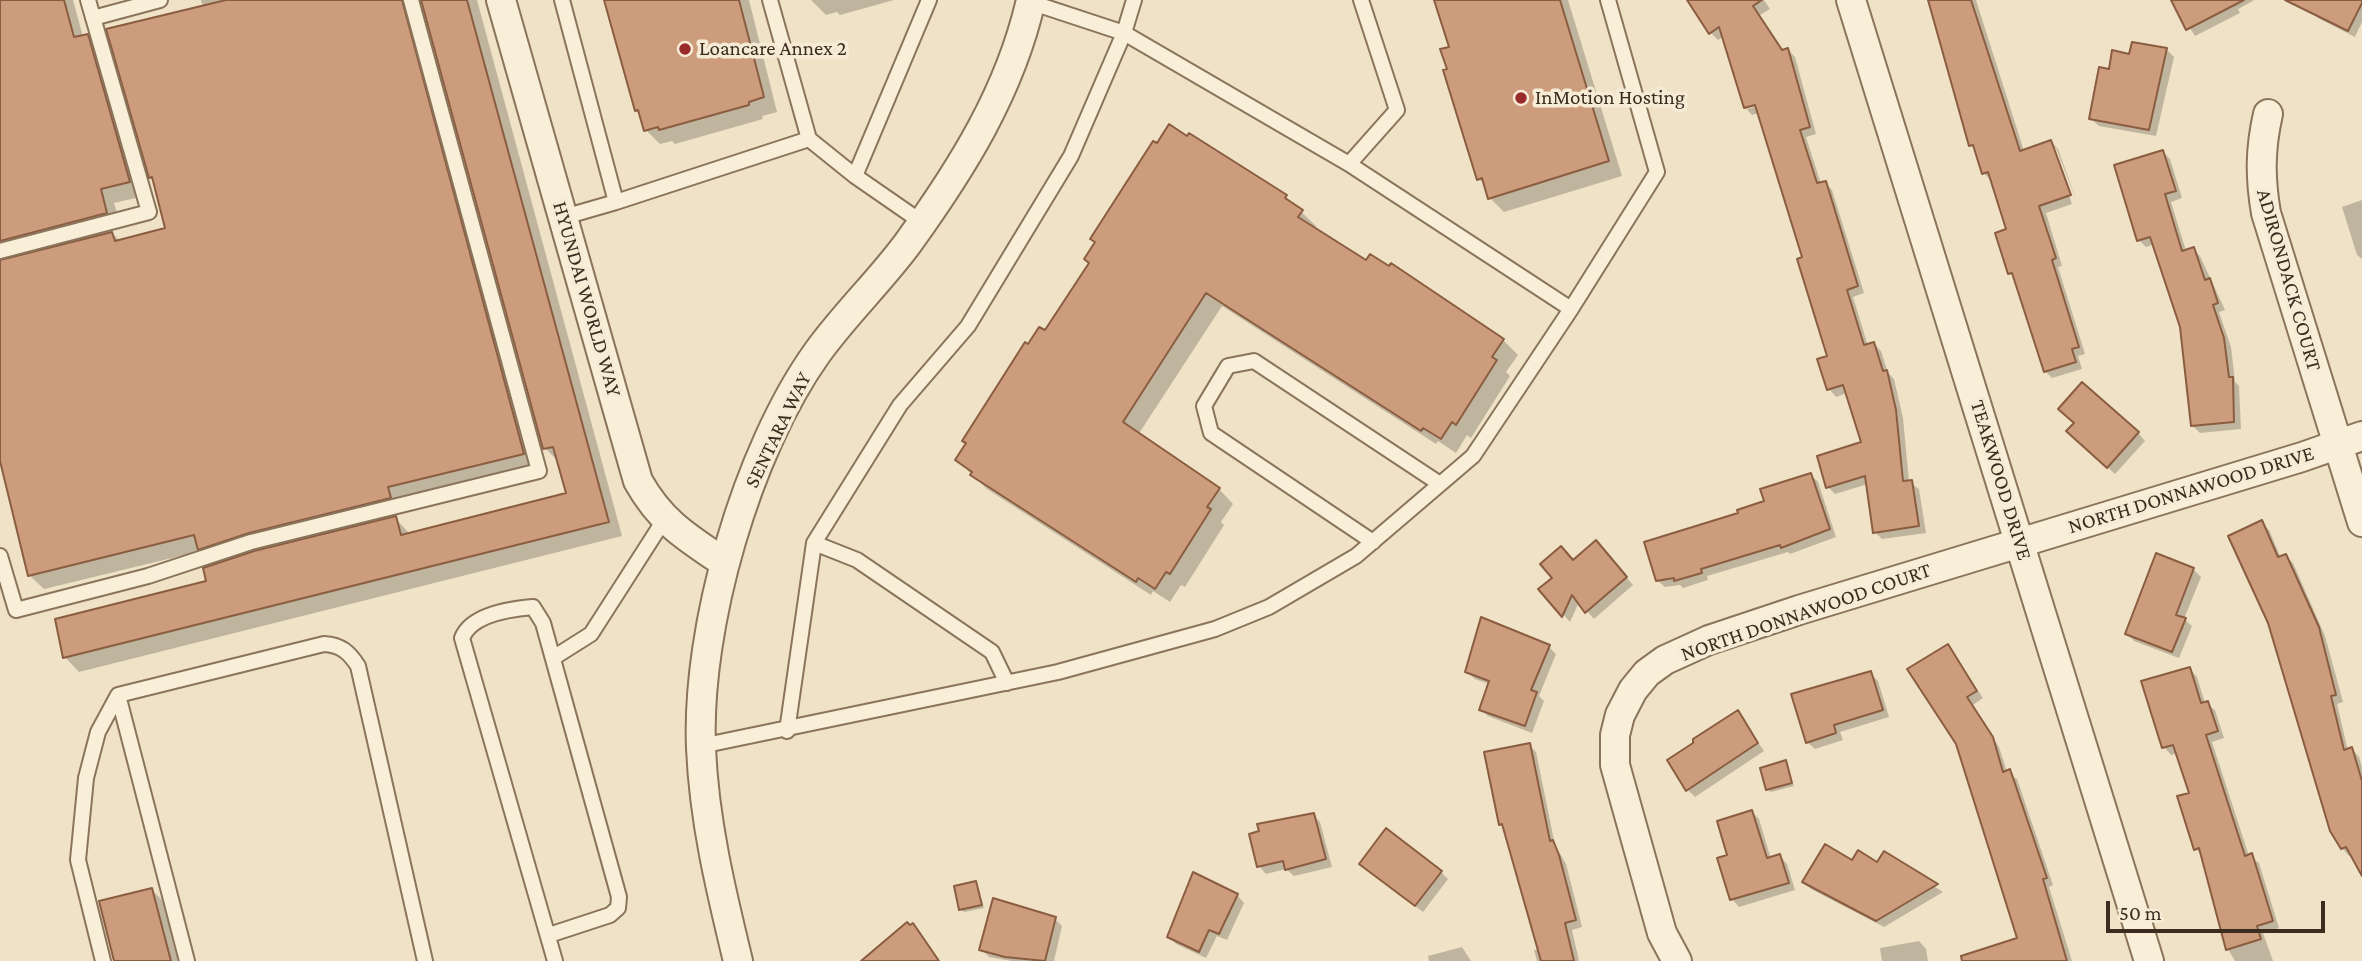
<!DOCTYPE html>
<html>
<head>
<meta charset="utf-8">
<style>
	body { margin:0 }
	#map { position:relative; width:2362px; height:961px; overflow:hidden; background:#efe2c6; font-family:"Crimson Pro",serif }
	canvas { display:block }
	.scale { position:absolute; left:2106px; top:901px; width:219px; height:32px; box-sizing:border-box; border:4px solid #3b2c1f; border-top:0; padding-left:9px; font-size:21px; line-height:24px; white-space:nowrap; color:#3b2c1f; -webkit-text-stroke:5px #f6ecd6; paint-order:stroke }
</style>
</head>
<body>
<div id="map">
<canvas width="2362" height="961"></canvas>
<div class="scale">50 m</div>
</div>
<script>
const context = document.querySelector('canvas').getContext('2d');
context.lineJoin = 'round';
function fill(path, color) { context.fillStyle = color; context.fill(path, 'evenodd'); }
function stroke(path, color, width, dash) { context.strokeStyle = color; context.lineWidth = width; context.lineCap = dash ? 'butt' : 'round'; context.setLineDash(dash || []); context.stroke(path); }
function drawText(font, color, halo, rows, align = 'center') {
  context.font = font + ' "Crimson Pro",serif'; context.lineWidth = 7; context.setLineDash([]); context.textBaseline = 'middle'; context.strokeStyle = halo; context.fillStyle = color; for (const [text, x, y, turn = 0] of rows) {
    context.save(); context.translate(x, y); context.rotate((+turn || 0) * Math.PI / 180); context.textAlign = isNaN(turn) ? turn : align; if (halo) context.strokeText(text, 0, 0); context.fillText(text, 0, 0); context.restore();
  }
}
fill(new Path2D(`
	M0 0H73L83 37 87 36 102 50 144 196 114 203 121 227 12 256 7 261 112 233 120 241 167 230 155 181 151 177 203 7 201 0H477L622 536 79 672 65 657 208 582 216 566 201 551 44 589 29 575 0 463ZM424 5 545 448 560 463 568 494 410 534 395 518 251 554 250 551 264 547 404 512 401 502 538 468 418 8Z
	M606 0H749L777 112 762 116 763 119 675 144 672 141 660 144 646 130 637 110Z
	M894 0 840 15 837 12 826 15 811 0Z
	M1436 0H1568L1622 176 1504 212 1490 198 1486 186 1479 179 1451 48Z
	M1689 0H1764L1770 9 1760 15 1784 51 1788 50 1795 57 1816 134 1806 137 1821 184 1825 183 1832 190 1864 293 1853 297 1868 346 1874 344 1881 351 1888 373 1894 379 1903 418 1909 482 1919 489 1926 533 1882 539 1875 532 1868 484 1835 494 1828 487 1863 443 1847 393 1836 397 1829 389V357L1804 259 1759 113 1752 115 1745 107 1724 36 1718 40 1711 33ZM1764 104 1747 109V105Z
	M1930 0H1976L2024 151 2051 142 2058 149 2077 202 2056 148H2052L2072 204 2046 213 2062 266 2058 267 2085 354 2078 356 2082 369 2052 378 2045 371 2016 279 2010 273 2008 230 1991 181 1984 173 1977 152 1971 145Z
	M2172 0H2253V1L2238 9 2240 13 2195 36Z
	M2305 0H2362V22L2355 37 2318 18Z
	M2166 49 2174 57 2156 136 2099 126 2091 119 2110 71 2131 56Z
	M2163 152 2170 159 2182 198 2171 202 2186 251 2193 249 2200 256 2225 310 2219 312 2231 347 2235 382 2239 386 2241 429 2200 433 2193 426 2181 326 2155 244 2146 247 2139 240Z
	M1286 197 1316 226 1314 229 1367 263 1390 269 1392 265 1503 340 1518 355 1506 372 1510 376 1471 438 1467 435 1456 453 1438 441 1436 444 1222 306 1138 435 1219 489 1233 504 1221 522 1224 525 1185 587 1181 585 1170 602 1153 591 1151 595 987 489 957 460 1029 346 1046 333Z
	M2362 200V259L2357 255 2342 207Z
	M2138 433 2145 441 2115 474 2075 438Z
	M1811 475 1818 482 1836 537 1790 554 1788 552 1707 576 1708 580 1683 588 1680 585 1665 587 1657 580 1740 514 1767 502Z
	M2261 522 2269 530 2281 558 2285 556 2293 563 2325 636 2343 702 2337 704 2348 751 2352 749 2359 757 2362 767V872L2352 854 2349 856 2342 848Z
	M1603 550 1633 585 1594 619 1579 602 1570 622 1541 589 1574 561Z
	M2157 555 2193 569 2201 577 2184 619 2192 626 2179 658 2134 641 2127 633Z
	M1948 646 1983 698 1973 705 1999 747 2007 772 2017 779 2053 885 2049 887 2072 961H2010L2019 939Z
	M1549 647 1556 654 1539 696 1544 701 1532 733 1488 716 1481 709 1489 684 1475 679 1467 672Z
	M2190 669 2197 677 2205 703 2215 710 2224 738 2212 742 2249 856 2259 863 2279 928 2263 933 2273 961H2235L2228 949 2203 856 2196 849 2191 794 2178 753 2171 755 2164 747Z
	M1870 673 1878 681 1889 717 1840 732 1843 740 1815 749 1807 742Z
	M1738 712 1764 751 1695 797 1688 790Z
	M1529 745 1536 752 1555 845 1566 864 1582 927 1572 930 1579 961H1537L1534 950 1540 949 1505 829 1500 824Z
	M1785 762 1794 786 1771 792 1767 789Z
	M1752 812 1759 819 1771 859 1780 856 1787 864 1795 890 1739 907 1732 899 1729 856Z
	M1313 815 1320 822 1332 867 1294 876 1286 869 1266 874 1259 866Z
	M1884 853 1943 892 1884 927 1811 889 1804 882 1853 863 1878 864Z
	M1369 871 1441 872 1448 879 1423 912Z
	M976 883 984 908 964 912 960 909Z
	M152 890 163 901 178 961H116Z
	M1237 895 1244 903 1227 940 1217 936 1206 958 1176 944 1169 936Z
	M1055 919 1062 926 1054 961H1012L989 957 981 949Z
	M913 925 940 961H864L910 927Z
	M1919 941 1926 949 1928 961H1882L1880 948Z
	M1462 947 1471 961H1429L1428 956Z`), '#0003');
const building = new Path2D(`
	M0 0H64L74 37 88 34 130 182 101 189 107 213 0 241Z
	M226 0H402L524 454 388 487 391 498 249 533 198 550 194 535 28 576 0 461V260L112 232 115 241 165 228 152 177 149 178 106 29Z
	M421 0H467L609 522 63 658 55 619 206 581 203 568 254 551 396 516 401 535 566 493 553 447 543 449Z
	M604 0H739L764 97 749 102V105L659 130 658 127 644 131 638 110 635 111Z
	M1434 0H1560L1609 161 1488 199 1482 178 1477 180 1443 70 1447 69 1440 49 1449 47Z
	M1687 0H1762L1753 6 1782 50 1788 48 1810 127 1800 130 1817 183 1826 181 1858 286 1847 290 1864 345 1874 342 1883 371 1887 370 1896 410 1903 481 1912 480 1919 526 1873 533 1865 476 1826 488 1817 456 1861 442 1843 385 1827 390 1817 359 1827 356 1797 259 1802 257 1755 105 1744 108 1719 27 1709 34Z
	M1928 0H1971L2020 151 2051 140 2071 195 2039 206 2056 258 2052 260 2079 347 2072 349 2076 362 2044 372 2012 273 2008 274 1995 233 2006 229 1988 172 1982 174 1973 145 1969 146Z
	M2171 0H2244L2186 30Z
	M2285 0H2362V3L2348 31Z
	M2132 42 2167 48 2149 130 2089 119 2099 67 2109 69 2112 50 2129 54Z
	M1169 124 1187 136 1189 133 1287 195 1285 198 1303 210 1298 217 1366 260 1370 254 1389 266 1391 263 1504 339 1492 357 1497 360 1456 425 1452 422 1441 439 1423 428 1421 431 1206 293 1123 422 1220 488 1207 507 1211 509 1170 574 1166 572 1155 589 1138 578 1136 582 970 475 972 472 955 460 966 443 962 441 1025 342 1028 344 1039 327 1045 330 1089 263 1084 259 1095 242 1090 239 1153 141 1157 143Z
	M2163 150 2176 191 2165 194 2182 251 2194 247 2205 280 2210 278 2218 303 2213 305 2224 338 2229 377H2233L2234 422 2191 426 2180 327 2150 237 2137 241 2114 165Z
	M2082 382 2139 432 2107 468 2066 431 2074 423 2058 409Z
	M1811 473 1830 529 1781 548 1780 545 1701 569 1702 573 1674 581V578L1656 581 1644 542 1738 513 1737 510 1764 501 1760 489Z
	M2262 520 2278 557 2286 554 2319 627 2336 695 2331 696 2344 750 2352 747 2362 781V876L2346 847 2341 849 2330 831 2268 623 2228 536Z
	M1596 540 1627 577 1585 613 1572 595 1562 617 1538 589 1552 578 1540 564 1561 546 1573 560Z
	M2156 553 2194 568 2176 615 2186 618 2172 652 2125 634Z
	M1481 617 1550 645 1531 690 1537 692 1525 726 1479 710 1489 681 1465 672Z
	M1948 644 1977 691 1967 697 1993 737 2003 772 2010 769 2047 878 2043 879 2067 961H1962L1961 956 2017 938 1956 744 1907 669Z
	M2190 667 2201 703 2208 701 2218 731 2206 735 2245 856 2252 853 2273 921 2257 926 2261 939 2226 950 2199 848 2194 850 2177 796 2189 793 2173 745 2162 748 2141 681Z
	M1871 671 1883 710 1834 725 1836 733 1806 743 1791 694Z
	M1738 710 1758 743 1686 791 1667 760 1693 743V739Z
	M1530 743 1550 841 1553 840 1559 855 1576 920 1565 923 1574 961H1541L1502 824 1499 825 1484 752Z
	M1786 760 1792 783 1766 790 1760 768Z
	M1752 810 1767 858 1780 854 1789 883 1730 900 1717 858 1727 855 1717 821Z
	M1314 813 1326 859 1285 870 1283 861 1257 867 1249 834 1259 831 1257 824Z
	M1386 828 1442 871 1415 906 1359 864Z
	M1825 844 1852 860 1858 850 1877 862 1884 851 1938 884 1876 921 1802 882Z
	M1193 872 1238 894 1219 934 1209 930 1199 952 1167 937Z
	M976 881 982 905 959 910 954 886Z
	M152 888 171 961H114L99 901Z
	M993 898 1056 917 1045 961 1005 957 979 950Z
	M907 922 910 925 913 923 939 961H861Z`);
fill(building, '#cd9c7c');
stroke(building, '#8a5d41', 2);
const lane = new Path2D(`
	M562 0 616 202 809 139 855 176 920 221
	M770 0 809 139
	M93 18 160 0
	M1349 164 1397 110 1361 0
	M855 176 929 0
	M564 217 616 202
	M0 251 149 212 88 0
	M1571 309 1657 172 1608 0
	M1373 542 1211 433 1204 406 1228 366 1254 361 1440 484
	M814 543 857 560 992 652 1007 683
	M0 556 16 610 148 576 251 542 539 471 411 0
	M553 658 591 634 664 520
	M118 695 187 961
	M787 731 814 543 900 405 968 326 1071 156 1124 33 1134 0
	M701 746 1058 672 1215 629 1269 607 1356 556 1473 456 1571 309 1349 164 1124 33 1030 2
	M549 935 610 915 618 908 619 897 543 623 533 607C509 609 471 615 462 638L555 961
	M103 961 78 860 86 778 98 732 118 695 324 644C341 645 349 652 358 666L425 961`);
const street = new Path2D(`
	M501 0 638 481C661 522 686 537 725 563
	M1851 0 2149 961
	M2268 114C2260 149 2260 178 2266 213L2362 522
	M738 961C721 891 704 821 701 748 696 627 747 451 817 353 845 314 880 281 908 243 962 168 1010 92 1031 0
	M1677 961 1662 933 1615 765V735L1620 715 1633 690 1647 673 1665 660 1709 640 1799 610 2302 457 2362 436`);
stroke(lane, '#8a745b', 18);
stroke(street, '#8a745b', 32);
stroke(lane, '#f9efd9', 14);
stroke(street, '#f9efd9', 28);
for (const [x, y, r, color] of [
	[685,49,7,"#9a2b2d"],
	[1521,98,7,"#9a2b2d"]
]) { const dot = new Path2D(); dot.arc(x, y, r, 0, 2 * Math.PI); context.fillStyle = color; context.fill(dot); stroke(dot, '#f6ecd6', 2.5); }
drawText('21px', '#3b2c1f', '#f6ecd6', [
	["Loancare Annex 2",699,49],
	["InMotion Hosting",1535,98]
], 'left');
drawText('21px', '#3b2c1f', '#f6ecd6', [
	["ADIRONDACK COURT",2289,280,74],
	["HYUNDAI WORLD WAY",587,299,74],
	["SENTARA WAY",778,430,-64],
	["TEAKWOOD DRIVE",2001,480,73],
	["NORTH DONNAWOOD DRIVE",2191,490,-17],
	["NORTH DONNAWOOD COURT",1806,612,-19]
]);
</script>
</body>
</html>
